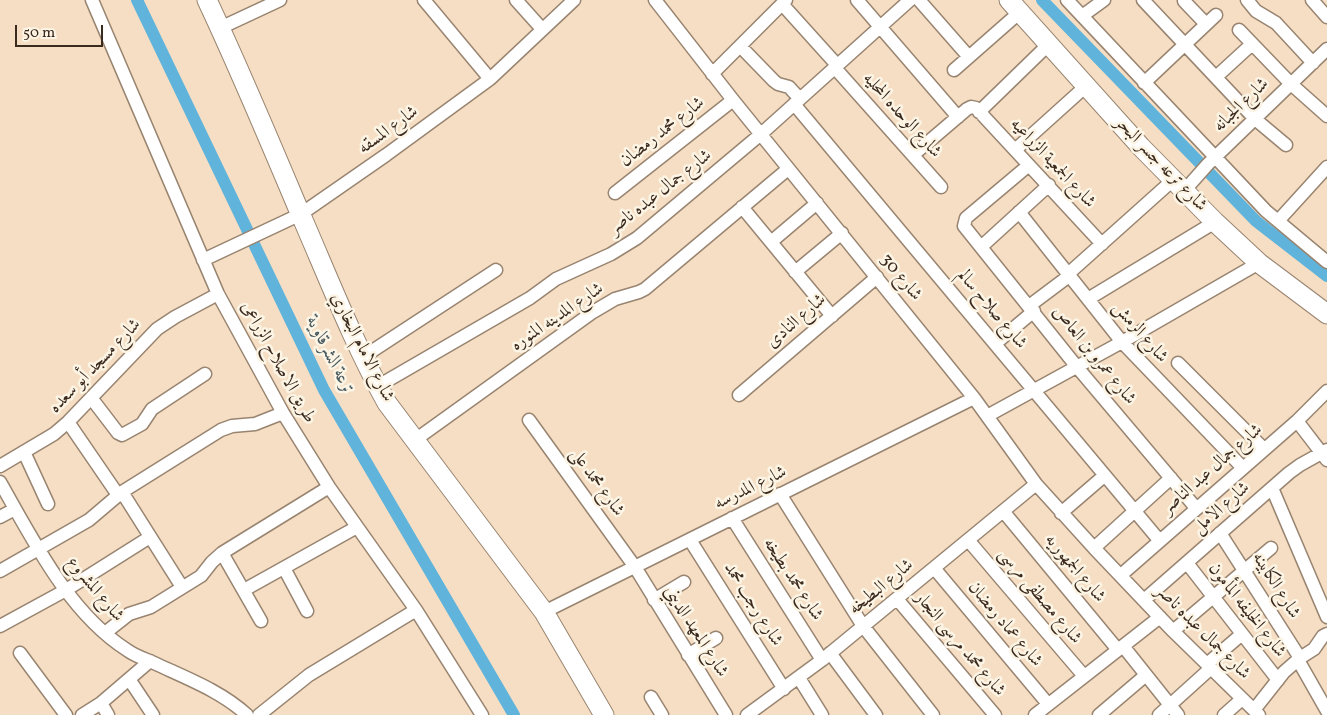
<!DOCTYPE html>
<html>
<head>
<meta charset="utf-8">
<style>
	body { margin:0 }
	#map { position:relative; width:1327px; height:715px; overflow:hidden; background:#f5dec3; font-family:Vollkorn,serif }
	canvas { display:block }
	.scale { position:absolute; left:15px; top:25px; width:88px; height:22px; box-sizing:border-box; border:2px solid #3b2a1e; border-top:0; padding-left:6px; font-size:15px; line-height:18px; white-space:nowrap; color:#3b2a1e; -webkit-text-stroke:4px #fcf5e5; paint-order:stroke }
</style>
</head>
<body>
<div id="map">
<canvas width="1327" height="715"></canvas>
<div class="scale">50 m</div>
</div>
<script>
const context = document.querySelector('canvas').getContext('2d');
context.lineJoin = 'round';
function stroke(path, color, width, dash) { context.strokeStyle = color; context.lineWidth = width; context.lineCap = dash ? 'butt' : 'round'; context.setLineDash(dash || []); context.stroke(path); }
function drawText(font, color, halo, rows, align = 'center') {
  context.font = font + ' Vollkorn,Amiri,serif'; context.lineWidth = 5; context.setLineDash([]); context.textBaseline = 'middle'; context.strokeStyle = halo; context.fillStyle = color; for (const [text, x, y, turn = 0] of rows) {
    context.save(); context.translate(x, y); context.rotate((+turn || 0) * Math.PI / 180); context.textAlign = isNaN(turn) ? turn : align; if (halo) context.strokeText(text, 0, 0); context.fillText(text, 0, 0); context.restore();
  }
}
stroke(new Path2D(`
	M137 0 324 390 514 715
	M1042 0 1256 221 1327 276`), '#60b4dc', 12);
const street = new Path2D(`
	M92 0 218 294 283 413 329 487 416 610 482 715
	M424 0 490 79
	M516 0 542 29
	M655 0 733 100 974 398 1036 484 1094 548 1173 631 1259 715
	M857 0 958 117
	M919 0 969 57
	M1067 0 1266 211 1327 262
	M1143 0 1255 119 1286 145
	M1247 0 1256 11 1276 23 1313 63
	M1312 0 1327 17
	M1184 1 1206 24
	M782 4 837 65
	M1082 16 1104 0
	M220 28 280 0
	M1239 30 1291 84 1327 116
	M740 46 774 81 778 84 789 87 800 99
	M835 68 941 187
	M954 70 1020 12
	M712 74 786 0
	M1216 77 1252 44
	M1144 83 1216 15
	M794 104 1159 540
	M979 112 1049 44
	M1015 150 1086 86
	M913 155 967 109 971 107 976 108 1102 244
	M1029 165 966 218 964 226 1077 367 1196 508
	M1184 191 1208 164 1327 49
	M615 193 733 100
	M742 207 832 316
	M1019 212 1122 342 1243 468
	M1278 221 1327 167
	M771 242 817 203
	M981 247 1049 185
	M203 260 301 214 386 155 490 79 574 0
	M795 272 842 233
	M1068 274 1173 180
	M1088 299 1215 222
	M1029 306 1069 276
	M996 343 1034 311
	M363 357 496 270
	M1178 363 1264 449
	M378 386 530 298 556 279 611 254 637 238 761 134 910 0
	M739 395 877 277
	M92 399 118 433 122 435 142 424 152 409 205 374
	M987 416 1122 342 1259 263
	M529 420 635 567 726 715
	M1297 421 1327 460
	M68 422 118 495
	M415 440 593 312 615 299 639 292 645 289 788 169
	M24 452 48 504
	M0 466 54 434 68 422 157 329 175 317 218 294
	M0 482C33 540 69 613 127 650 135 656 145 659 154 663 186 678 221 691 247 715
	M1272 488 1327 617
	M122 492 182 587
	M780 494 863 626 933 715
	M1003 511 1118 650
	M1061 513 1104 476
	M0 517 15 509
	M732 518 822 660
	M1220 533 1300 658
	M690 540 784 689
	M968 540 1084 676
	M1094 548 1171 478
	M222 553 261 621
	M1187 563 1278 680
	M284 568 307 611
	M934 568 1048 704
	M0 571 89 520 122 492 221 430 232 426 255 424 283 413
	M1121 575 1297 421 1327 391
	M244 590 357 527
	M897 599 995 715
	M654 600 684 582
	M1144 600 1289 473 1300 465 1327 450
	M544 612 974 398
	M0 626 66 590 150 537
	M1173 631 1271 548
	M105 633 129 614 151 607 201 576 212 562 222 553 329 487
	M1123 646 1178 715
	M20 653 66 715
	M830 653 876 715
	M688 655 716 638
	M1298 660 1327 711
	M1207 664 1242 634
	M799 678 822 715
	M129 679 153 715
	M651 697 662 715
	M101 703 108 715
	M1254 710 1284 672 1300 658 1314 649 1323 636 1327 634
	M82 715 101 703 150 661
	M259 715 309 675 416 610
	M747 715 822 660 1036 484
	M1035 715 1160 617
	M1099 715 1146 675
	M1159 715 1211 668
	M1224 715 1242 699`);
const secondary = new Path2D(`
	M207 0C240 70 270 142 300 213 328 277 353 342 387 403L544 612 604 715
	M1009 0 1141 147 1215 222 1259 263 1327 314`);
stroke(street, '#988470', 15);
stroke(secondary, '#988470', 21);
stroke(street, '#fff', 12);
stroke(secondary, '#fff', 19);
drawText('18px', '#3b2a1e', '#fcf5e5', [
	["شارع الجبانه",1242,106,-44],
	["شارع الوحده المحليه",901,116,48],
	["شارع المسقه",389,131,-36],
	["شارع محمد رمضان",663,133,-38],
	["شارع الجمعية الزراعيه",1052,164,47],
	["شارع ترعه جسر البحر",1160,165,46],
	["شارع جمال عبده ناصر",661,193,-38],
	["شارع 30",900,278,51],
	["شارع صلاح سالم",991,310,50],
	["شارع المدينه المنوره",558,318,-34],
	["شارع النادى",797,322,-41],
	["شارع الرمش",1139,333,49],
	["شارع الامام البخاري",361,348,63],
	["شارع عمرو بن العاص",1093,356,51],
	["طريق الاصلاح الزراعى",277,363,61],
	["شارع مسجد أبو سعده",96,367,-46],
	["شارع جمال عبد الناصر",1213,470,-41],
	["شارع محمد على",596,483,54],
	["شارع المدرسه",751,489,-26],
	["شارع الامل",1222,509,-41],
	["شارع الجمهوريه",1074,569,50],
	["شارع محمد بطيخه",792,580,57],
	["شارع الكابينه",1275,586,58],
	["شارع البطيخه",882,588,-39],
	["شارع المشروع",94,590,50],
	["شارع مصطفى مرسى",1039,597,50],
	["شارع رجب محمد",752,605,58],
	["شارع الخليفه المأمون",1246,611,52],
	["شارع عماد رمضان",1004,625,50],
	["شارع المعهد الديني",695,632,58],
	["شارع جمال عبده ناصر",1202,633,45],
	["شارع محمد مرسى النجار",959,645,50]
]);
drawText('italic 19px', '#485a60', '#fcf5e5', [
	["ترعة الشرقاوية",329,356,63]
]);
</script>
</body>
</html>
